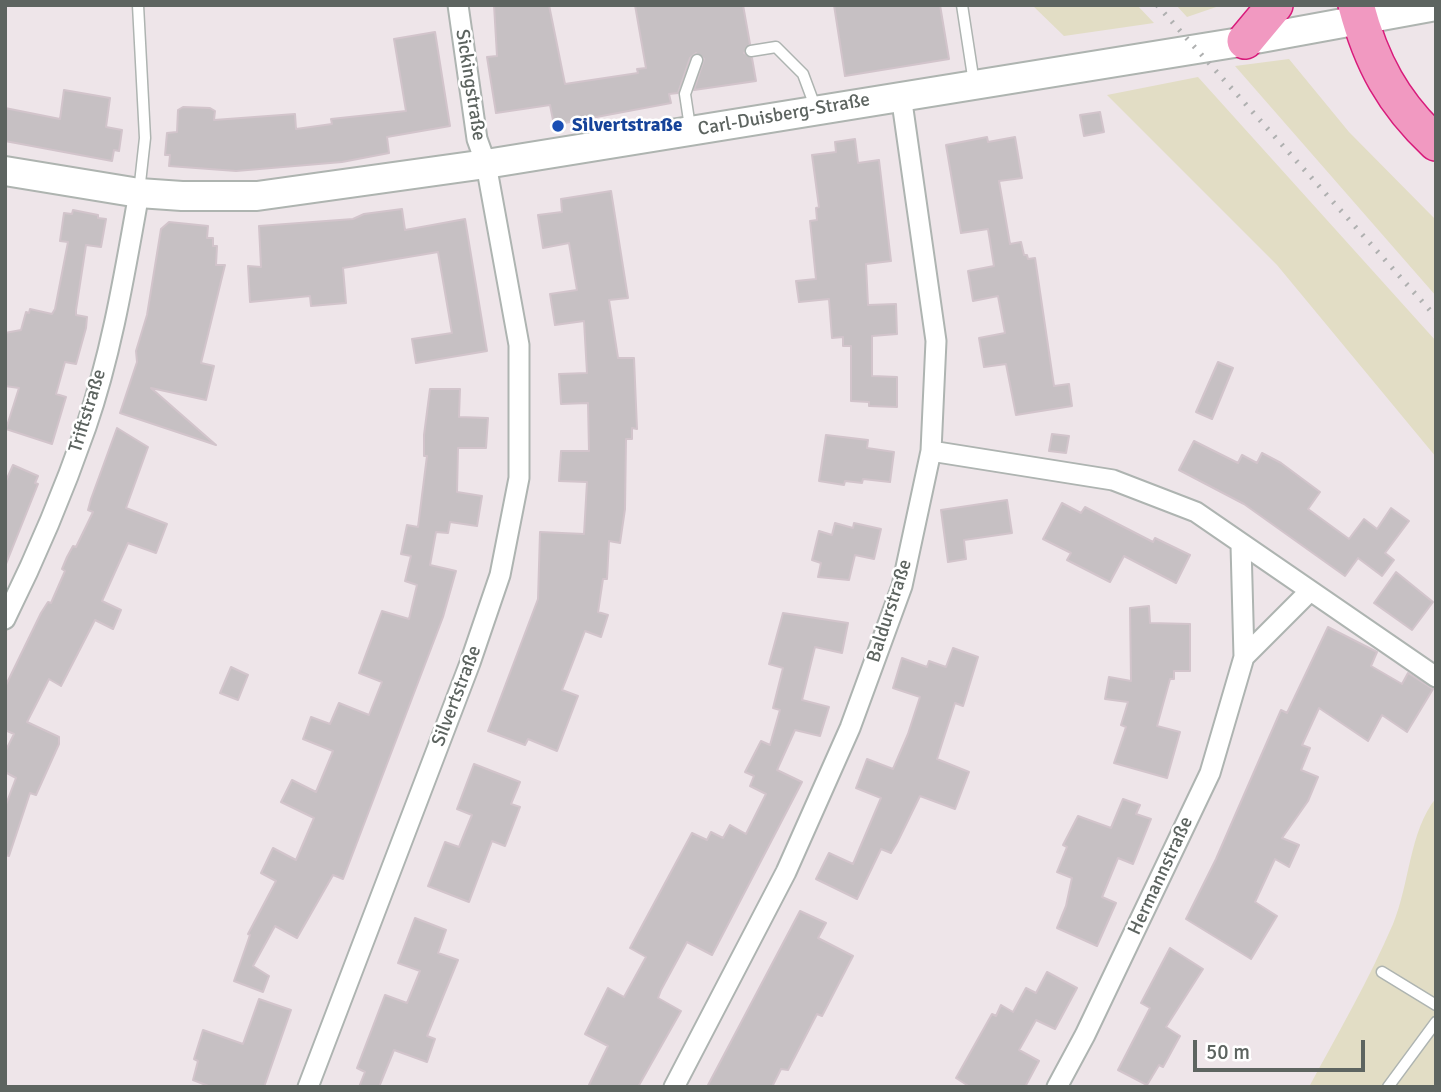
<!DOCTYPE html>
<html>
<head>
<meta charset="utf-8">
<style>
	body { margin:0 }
	#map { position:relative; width:1441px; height:1092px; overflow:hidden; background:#eee5e9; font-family:Signika,sans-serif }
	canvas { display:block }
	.frame { position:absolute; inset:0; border:7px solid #5d6460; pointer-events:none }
	.scale { position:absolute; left:1193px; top:1040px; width:172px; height:32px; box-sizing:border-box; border:4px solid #5d6460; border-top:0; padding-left:9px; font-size:21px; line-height:24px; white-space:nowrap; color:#5d6460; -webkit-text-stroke:5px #fff; paint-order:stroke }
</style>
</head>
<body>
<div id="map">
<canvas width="1441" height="1092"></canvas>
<div class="frame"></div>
<div class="scale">50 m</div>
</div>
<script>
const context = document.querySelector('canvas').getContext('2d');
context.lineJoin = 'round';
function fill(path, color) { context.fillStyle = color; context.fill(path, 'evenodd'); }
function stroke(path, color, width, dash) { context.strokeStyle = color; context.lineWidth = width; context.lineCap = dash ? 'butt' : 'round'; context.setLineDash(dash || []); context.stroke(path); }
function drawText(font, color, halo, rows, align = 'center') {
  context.font = font + ' Signika,sans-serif'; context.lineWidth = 5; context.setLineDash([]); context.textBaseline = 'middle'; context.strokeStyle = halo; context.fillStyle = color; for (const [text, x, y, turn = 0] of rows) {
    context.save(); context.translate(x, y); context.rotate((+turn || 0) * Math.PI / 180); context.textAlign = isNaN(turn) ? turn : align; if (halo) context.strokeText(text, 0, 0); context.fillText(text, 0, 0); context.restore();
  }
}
fill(new Path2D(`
	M1032 5H1137L1154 23 1064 36Z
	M1176 5H1222L1187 17Z
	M1289 59 1349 132 1436 220V296L1235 66Z
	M1198 77 1436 341V457L1277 265 1107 95Z
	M1436 798V1087H1309C1338 1033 1369 980 1393 924 1410 883 1409 832 1436 798Z`), '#e2ddc5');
const building = new Path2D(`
	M494 5H549L565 84 638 73 637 69 646 68 635 5H743L750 44 744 53 752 58 756 81 694 90 704 59 696 53 690 58 678 93 669 94 671 103 554 125 550 105 496 113 487 57 497 56Z
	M834 5H940L949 59 845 76Z
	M435 32 450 126 387 137 389 153 342 162 236 171 169 166 170 155H165L167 133 177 132 178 110 183 107 210 108 215 111 214 120 295 114 296 129 332 124 331 119 406 111 394 39Z
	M64 90 110 98 106 127 122 130 119 151 114 150 112 161 5 141V108L60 119Z
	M1100 112 1104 132 1084 136 1080 115Z
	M987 137 988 142 1015 137 1022 178 999 181 1010 244 1021 242 1024 255H1027L1028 259 1035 258 1054 386 1069 384 1072 406 1016 415 1006 364 984 367 979 338 1005 333 998 296 973 301 968 271 994 266 988 229 961 233 946 145Z
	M855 139 858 163 879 160 891 261 866 264 868 305 896 304 897 334 872 336V376L897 377V407L869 406V402L851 401V346H843V337L832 338 829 299 799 302 796 281 816 279 810 221 817 220 816 208 819 207 812 155 836 152 835 142Z
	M611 191 628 298 609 300 618 358H634L637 429 632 428V439H626L625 509 620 543 609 541 607 579H603L598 612 608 615 601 637 585 631 566 680 562 690 578 696 557 751 528 739 525 745 488 731 538 599 540 532 584 534 587 482 559 481 561 451H589L588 403 561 404 559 374 587 373 584 321 555 325 550 294 577 290 569 243 543 248 538 215 562 212 561 199Z
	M402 209 405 230 465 219 487 351 416 363 412 339 452 333 438 252 343 268 346 303 311 306 310 296 250 302 248 266 261 267 259 226 353 219 364 214Z
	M73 210 98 215V218L106 219 101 247 86 245 76 310V315L87 317 86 328 76 364 65 362 56 394 66 397 52 444 6 429 19 388 5 386V333L21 330 26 312 29 313 30 309 52 314 55 309 68 242 60 241 64 213 72 214Z
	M169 222 208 226 207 238H213V246H217L216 265H225L201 363 214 366 206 400 151 388 216 445 120 413 137 362 136 351 147 315 161 229Z
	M1218 362 1233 368 1212 419 1196 412Z
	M430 389H460L459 417 488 418 486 448H458L457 492 482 496 477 526 450 522 448 533 436 532 430 565 456 571 443 617 343 879 333 875 297 938 275 926 253 966 269 976 263 992 234 981 250 935 248 934 276 881 261 873 273 848 296 860 314 818 281 802 292 780 316 792 333 751 303 739 311 717 330 724 339 703 369 715 382 682 359 673 382 611 409 619 417 585 405 581 411 556 401 554 407 525 418 527 427 456H424V435Z
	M117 428 148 447 126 508 167 524 156 553 128 543 102 601 121 610 113 629 95 620 61 686 49 679 27 722 59 737V744L36 795 30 793 9 856 5 855V807L16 778 5 772V752L14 734 5 730V687L41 613 48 602 51 603 65 571 62 569 67 557 73 546 76 547 93 512 88 510 91 499Z
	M1052 434 1069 436 1066 453 1049 451Z
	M826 435 868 440 867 448 894 452 890 482 863 479 862 483 845 481 844 485 819 481Z
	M1194 441 1238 463 1242 455 1257 463 1262 453 1281 463 1320 492 1308 509 1349 539 1364 519 1377 529 1391 508 1409 521 1385 553 1394 560 1382 576 1358 558 1345 576 1244 504 1179 470Z
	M13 465 38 476 35 483 38 484 6 564 5 483Z
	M1007 500 1012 533 964 540 966 559 948 562 941 510Z
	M1062 503 1081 513 1085 507 1153 542 1155 538 1190 555 1176 583 1124 556 1110 582 1067 560 1071 553 1043 539Z
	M835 523 853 528 854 523 881 529 874 559 855 555 849 580 818 577 821 563 812 560 819 531 832 535Z
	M1396 572 1433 602 1412 630 1374 603Z
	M1149 606 1150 623 1190 624V671H1174V679H1170L1157 726 1180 732 1167 778 1114 763 1126 727 1121 725 1128 702 1105 699 1109 677 1131 681 1130 608Z
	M783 613 848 623 842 653 815 647 802 700 829 707 820 736 795 730 777 770 802 782 712 955 687 942 661 990 658 998 681 1011 638 1087H588L608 1046 585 1034 608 988 624 997 646 957 630 948 692 833 707 840 711 832 723 838 730 825 746 834 766 794 750 786 754 776 745 772 761 741 770 745 780 710 773 708 783 668 769 664Z
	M1328 627 1377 652 1371 666 1402 684 1408 673 1433 689 1407 732 1382 715 1368 741 1319 708 1302 745 1310 748 1301 770 1318 777 1308 801 1282 838 1299 845 1289 867 1275 859 1255 902 1277 916 1251 959 1186 919 1216 859 1281 710 1287 713Z
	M953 648 978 657 963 706 955 703 937 759 969 772 955 809 920 796 897 843 891 853 881 849 857 899 816 879 829 853 853 864 881 798 856 788 867 759 893 769 908 734 920 697 893 688 902 658 927 667 929 661 946 667Z
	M231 667 248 675 238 700 220 693Z
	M474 764 520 782 511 804 520 807 505 846 492 841 469 902 428 886 445 842 459 847 472 815 457 809Z
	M1123 799 1140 805 1136 814 1151 819 1133 864 1118 858 1102 897 1116 903 1097 946 1057 928 1066 906 1072 878 1057 872 1067 847 1063 845 1078 816 1111 828Z
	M800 911 826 923 818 938 853 956 838 985 822 1016 817 1014 788 1070 781 1069 772 1087H707Z
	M415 918 446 930 438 953 458 960 427 1036 435 1039 427 1062 394 1050 379 1087H359L365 1072 357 1068 385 995 407 1003 420 971 398 963Z
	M1170 948 1203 969 1166 1027 1180 1036 1163 1067 1159 1065 1147 1085 1118 1070 1150 1008 1141 1003Z
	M1047 972 1077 988 1055 1029 1036 1020 1019 1050 1039 1061 1025 1087H970L956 1078 992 1014 996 1016 1001 1005 1013 1012 1026 988 1036 993Z
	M259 999 291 1010 264 1087H211L193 1080 198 1061 194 1059 203 1030 243 1044Z`);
fill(building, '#c6c0c3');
stroke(building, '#d2c4cb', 2);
const service = new Path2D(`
	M138 5 145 138 139 192
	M962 5 974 83
	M751 51 776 47 803 74 816 109
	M690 127 685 94 697 60
	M1382 972 1436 1005
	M1388 1087 1436 1022`);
const minor = new Path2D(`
	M931 451 1113 480 1196 512 1436 677
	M5 619C36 557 63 493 86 427 112 352 125 271 139 193
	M1244 657 1310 591
	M308 1087 470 663 500 575 519 478V345L486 164 477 139 458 5
	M674 1087 786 872 850 728 902 586 931 451 936 341 901 95
	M1057 1087 1085 1035 1210 773 1244 657 1241 545`);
const secondary = new Path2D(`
	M5 171 139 193 182 196H257L486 164 1234 43 1436 6`);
const motorway = new Path2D(`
	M1356 5C1371 62 1393 103 1436 143
	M1245 41 1275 5`);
stroke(service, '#aeb4b1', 13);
stroke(minor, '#aeb4b1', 23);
stroke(secondary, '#aeb4b0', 32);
stroke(motorway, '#d81b7b', 38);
stroke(service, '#fff', 10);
stroke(minor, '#fff', 19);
stroke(secondary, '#fff', 28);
stroke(motorway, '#f199c1', 35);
stroke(new Path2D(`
	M1157 5 1436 317`), '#afb0b0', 5, [2, 9]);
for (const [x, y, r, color] of [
	[558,126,7,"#1a4fb4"]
]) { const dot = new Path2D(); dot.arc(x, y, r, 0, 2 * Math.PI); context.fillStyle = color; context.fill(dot); stroke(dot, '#fff', 2.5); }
drawText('19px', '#5d6460', '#fff', [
	["Sickingstraße",470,85,81],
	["Carl-Duisberg-Straße",784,115,-10],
	["Triftstraße",88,411,-73],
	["Baldurstraße",890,611,-72],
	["Silvertstraße",457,696,-69],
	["Hermannstraße",1161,876,-65]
]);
drawText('bold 19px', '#164399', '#fff', [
	["Silvertstraße",572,126]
], 'left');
</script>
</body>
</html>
